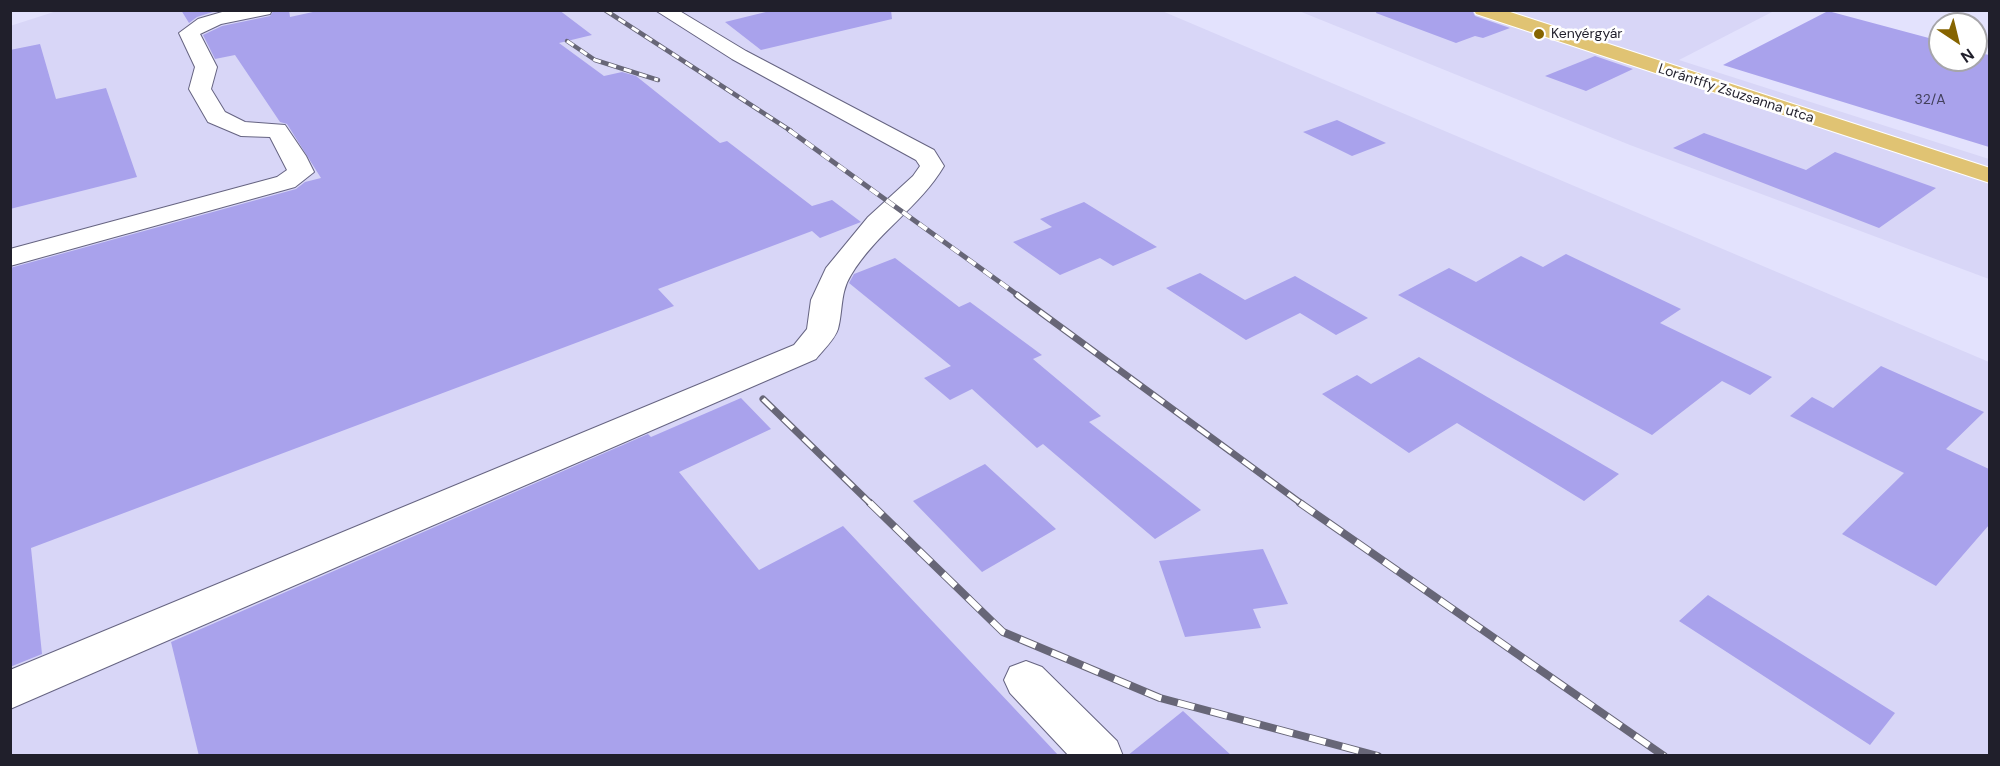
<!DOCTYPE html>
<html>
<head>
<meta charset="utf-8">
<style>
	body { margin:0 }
	#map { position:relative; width:2000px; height:766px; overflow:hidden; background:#e3e2fd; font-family:"DM Sans",sans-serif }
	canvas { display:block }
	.frame { position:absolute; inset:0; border:12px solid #201f2b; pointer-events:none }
	.north { position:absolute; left:1928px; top:12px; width:60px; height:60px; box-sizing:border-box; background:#fff; border:2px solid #a6a5aa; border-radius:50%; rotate:145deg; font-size:16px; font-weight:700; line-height:24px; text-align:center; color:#201f2b }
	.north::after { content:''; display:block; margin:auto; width:21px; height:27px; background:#866400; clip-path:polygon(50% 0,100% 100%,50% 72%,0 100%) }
</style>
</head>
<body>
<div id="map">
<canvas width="2000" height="766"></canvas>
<div class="frame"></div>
<div class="north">N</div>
</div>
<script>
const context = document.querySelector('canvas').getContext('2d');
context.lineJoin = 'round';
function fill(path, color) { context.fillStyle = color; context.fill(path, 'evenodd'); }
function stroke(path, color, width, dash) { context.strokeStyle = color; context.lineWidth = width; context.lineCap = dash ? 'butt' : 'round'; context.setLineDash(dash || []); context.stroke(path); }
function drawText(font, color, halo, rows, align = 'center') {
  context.font = font + ' "DM Sans",sans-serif'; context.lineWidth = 5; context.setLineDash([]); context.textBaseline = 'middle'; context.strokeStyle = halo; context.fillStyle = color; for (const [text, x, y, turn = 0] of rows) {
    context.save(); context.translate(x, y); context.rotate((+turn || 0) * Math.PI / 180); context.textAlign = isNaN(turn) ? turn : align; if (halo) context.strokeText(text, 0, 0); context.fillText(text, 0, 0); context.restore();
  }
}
fill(new Path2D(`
	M60 10 1162 11 1989 362V755H11L10 26Z
	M1299 11H1774L1679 60 1989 159V279L1630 145Z`), '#d8d6f7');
fill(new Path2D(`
	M181 10H219L197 17 189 23Z
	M274 10H289L290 17 322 10H559L592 35 559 43 604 76 622 72 636 76 720 143 727 141 812 206 832 200 861 222 820 238 812 231 658 289 674 306 31 548 42 654 10 667V268L296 189 305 182 321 178 287 124 280 122 235 55 215 59 203 35 222 26 270 16Z
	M774 10H891L892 19 761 50 725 22Z
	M1377 10H1472L1475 16 1510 28 1483 38 1475 36 1456 43 1376 13Z
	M1828 11 1940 41V60H1976V52L1989 55V147L1723 65Z
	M40 44 56 99 106 88 137 177 10 209V50Z
	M1595 56 1633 69 1586 91 1545 76Z
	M1337 120 1386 143 1352 156 1303 132Z
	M1704 133 1806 170 1835 152 1936 188 1879 228 1673 148Z
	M1084 202 1157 247 1113 266 1100 258 1060 275 1013 242 1052 227 1040 219Z
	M1566 254 1681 309 1660 323 1772 377 1750 395 1722 381 1652 435 1398 295 1449 268 1476 282 1521 256 1543 267Z
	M895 258 959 307 970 302 1042 355 1033 359 1101 416 1089 422 1201 510 1155 539 1043 444 1037 448 972 389 950 400 924 378 951 366 849 283 854 274Z
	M1200 273 1245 300 1295 276 1368 318 1336 335 1300 313 1246 340 1166 288Z
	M1419 357 1501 405 1619 474 1584 501 1457 423 1409 453 1322 394 1357 375 1371 384Z
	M1881 366 1984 412 1946 449 1989 469V525L1936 586 1842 534 1904 473 1790 416 1812 397 1833 408Z
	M741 398 771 429 679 472 759 570 843 526 1059 756H199L171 642 648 434 651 437Z
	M985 464 1056 529 982 572 913 501Z
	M1263 549 1288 604 1253 609 1261 628 1185 637 1159 561Z
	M1708 595 1895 713 1870 745 1679 621Z
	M1183 711 1232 756H1127Z`), '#a9a2ec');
const minor = new Path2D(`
	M229 10H272L270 14 221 24 200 34 217 67 211 89 225 112 245 122 285 125 306 156 314 172 295 187 10 266V249L277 177 287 170 270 137 241 136 208 122 189 89 195 67 179 33 198 19Z
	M655 10H678L746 51 934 150 944 166C920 207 876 233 851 275 840 292 843 311 838 329 835 339 823 350 816 359L10 709V670L794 345 807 329 811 300 826 268 868 217 913 176 920 166 916 160 732 59Z
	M1026 661 1042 667 1117 741 1123 756H1069L1010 693 1004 680 1010 667Z`);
const major = new Path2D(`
	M1474 10H1504L1990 168V183L1476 14Z`);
stroke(minor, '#666482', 2);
stroke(major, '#fff', 2);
fill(minor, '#fff');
fill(major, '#e0c373');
const railFar3 = new Path2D(`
	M605 10 791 131
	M567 41 595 60 658 80`);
const railFar2 = new Path2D(`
	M789 130 1019 296`);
const railFar1 = new Path2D(`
	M1017 295 1302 504
	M763 399 871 504`);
const rail = new Path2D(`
	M870 503 1003 632 1160 698 1378 756
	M1300 503 1664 756`);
stroke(railFar3, '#676677', 4.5);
stroke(railFar2, '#676677', 5);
stroke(railFar1, '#676677', 7);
stroke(rail, '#676677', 8);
stroke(railFar3, '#fff', 3, [8]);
stroke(railFar2, '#fff', 4, [10]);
stroke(railFar1, '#fff', 4.5, [14]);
stroke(rail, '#fff', 6, [17]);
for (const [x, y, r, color] of [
	[1539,34,6,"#866400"]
]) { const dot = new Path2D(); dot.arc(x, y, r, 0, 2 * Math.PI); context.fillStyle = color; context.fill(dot); stroke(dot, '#fff', 2); }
drawText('14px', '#201f2b', '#fff', [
	["Kenyérgyár",1551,34]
], 'left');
drawText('14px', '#201f2b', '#fff', [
	["Lorántffy Zsuzsanna utca",1736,94,18]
]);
drawText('14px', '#42405b', null, [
	["32/A",1930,100]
]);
</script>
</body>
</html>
